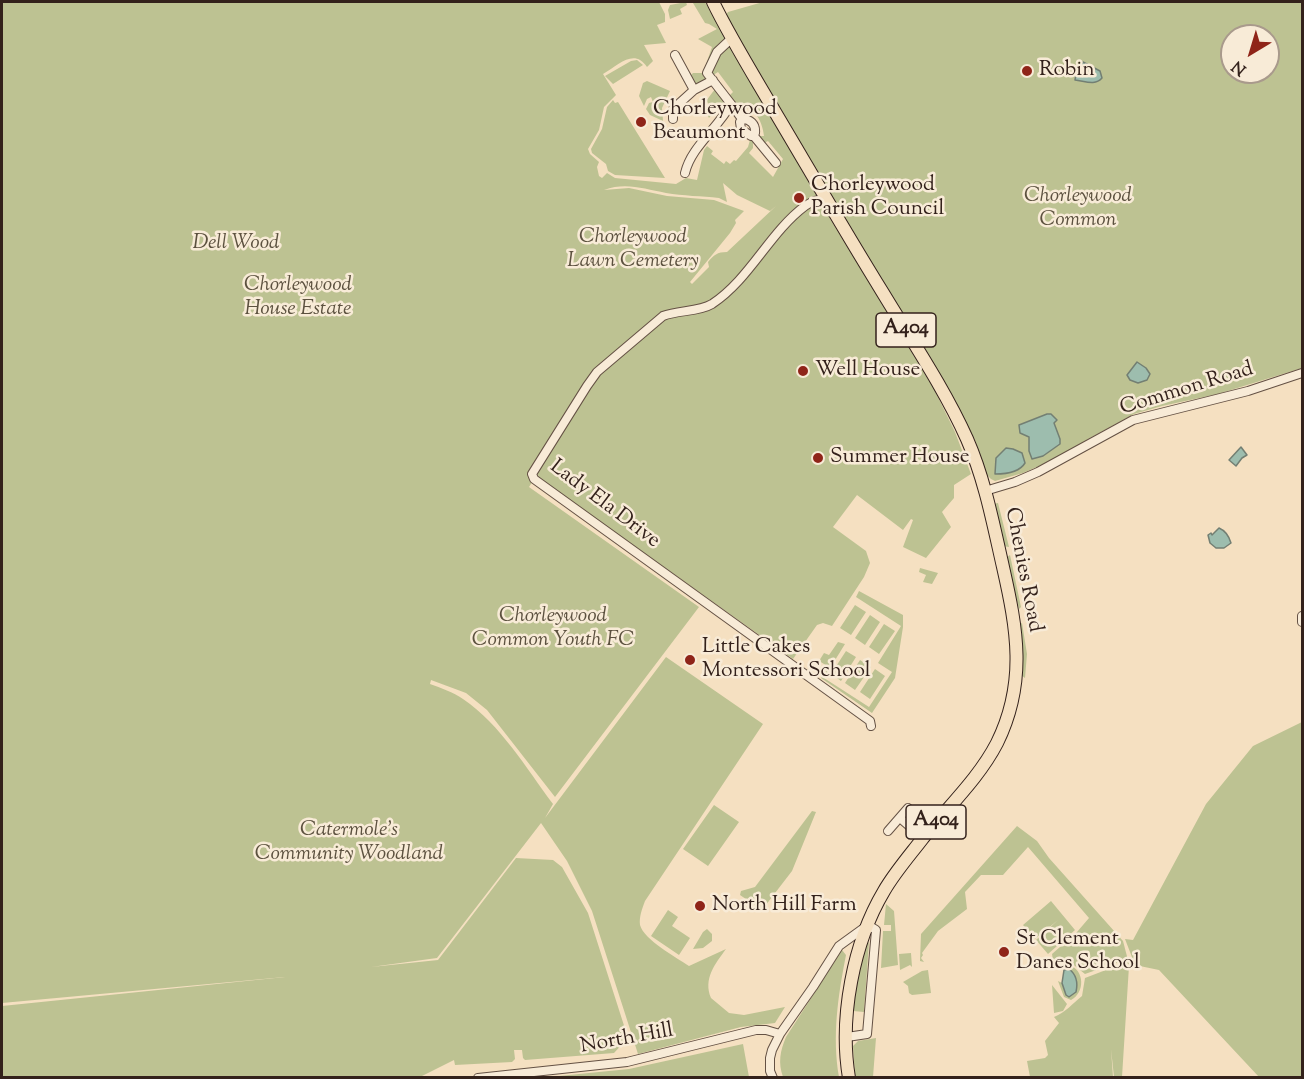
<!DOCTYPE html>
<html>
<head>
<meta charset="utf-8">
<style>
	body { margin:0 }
	#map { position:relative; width:1304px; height:1079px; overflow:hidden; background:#f5e0c1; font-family:"Sorts Mill Goudy",serif }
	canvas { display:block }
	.frame { position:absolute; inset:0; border:3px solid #33211b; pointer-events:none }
	.north { position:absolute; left:1220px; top:24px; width:60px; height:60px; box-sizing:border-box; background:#f8ebd7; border:2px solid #a99a8c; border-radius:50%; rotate:218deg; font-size:16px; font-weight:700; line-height:24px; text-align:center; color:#33211b }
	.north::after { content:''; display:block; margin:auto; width:21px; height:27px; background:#8f2418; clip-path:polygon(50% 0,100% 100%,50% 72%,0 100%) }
</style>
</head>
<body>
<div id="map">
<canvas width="1304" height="1079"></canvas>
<div class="frame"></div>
<div class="north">N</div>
</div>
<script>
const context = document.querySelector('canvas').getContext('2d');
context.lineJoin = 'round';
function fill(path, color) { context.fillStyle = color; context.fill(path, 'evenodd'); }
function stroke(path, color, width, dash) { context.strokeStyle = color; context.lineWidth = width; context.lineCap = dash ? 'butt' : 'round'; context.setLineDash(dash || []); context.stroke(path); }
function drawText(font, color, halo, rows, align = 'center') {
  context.font = font + ' "Sorts Mill Goudy",serif'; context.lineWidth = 5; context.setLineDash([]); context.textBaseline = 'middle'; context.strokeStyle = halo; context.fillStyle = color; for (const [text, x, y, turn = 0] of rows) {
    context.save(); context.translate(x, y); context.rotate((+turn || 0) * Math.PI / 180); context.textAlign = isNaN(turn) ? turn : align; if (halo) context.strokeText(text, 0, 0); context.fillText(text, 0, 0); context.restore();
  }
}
fill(new Path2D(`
	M2 2H659L665 14V22L657 25 666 43 644 45 653 61 647 67C634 48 619 65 603 74L616 95 604 107 599 130 588 149 590 154 599 162 597 167 599 176 602 178 607 173 615 178 676 184 686 178 697 180 704 150 707 146 713 151 711 154 724 164 726 161 730 164 734 160 736 161 748 147 750 140H753V148L749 153 773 177 783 159 768 141 764 143 759 136H764C762 119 754 106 736 106L729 96 733 92 718 72 696 86 690 76 693 73H703L712 47 698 39 717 29 709 24 705 23 693 3 694 2H705L829 217 934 389 955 432 971 474 954 485V498L942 512 951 527 926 558 903 547 913 520 911 519 903 530 857 495 833 527 866 551 870 563 864 577 832 626 823 623 817 625 793 659 536 476 529 487 699 607 555 797 487 710 466 693 431 680 430 684C441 688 453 692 463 699 501 725 526 768 553 804L545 818 666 657 763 724 645 901C642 909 639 917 640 925 644 940 676 957 689 966L726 949C715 964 703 979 711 998L729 1013 744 1015 785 1007 775 1023 741 1027 638 1054 592 911 567 861 541 823 437 958 371 967 438 960 516 858 553 860 562 867 588 913 628 1038 614 1053 525 1060 523 1058 522 1050H514L515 1059 512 1062 455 1065 454 1060 418 1078 2 1077V1006L285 977 2 1003ZM723 183 737 195 770 211 776 206 727 252C717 252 714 255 708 262L709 267 692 284 690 282 730 233 736 223 735 220 744 211 714 200 667 196 629 188 604 190C626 182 644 189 666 193 683 196 702 196 719 198L727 202Z
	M686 2 687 5 680 9 682 14 670 19 668 10 670 5Z
	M763 2H1302V368L1218 394 1162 406 1134 414 1088 439 1062 456 1023 473 995 481 991 479 986 474 975 440 794 137 725 16 728 12ZM1232 36H1268V72H1232Z
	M637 60 643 65 613 84 605 76 631 61Z
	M647 81 670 91 662 108 663 121 650 115 646 109 649 103 653 102 651 97 647 99 644 106 639 96 643 83Z
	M715 89 725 104 724 107 720 104 709 118 707 114 711 106 706 101Z
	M613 100 615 103 618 102 665 178 615 175 608 171 606 164 592 153 591 149 602 129 607 107Z
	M998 503 1009 547 1003 546 993 504Z
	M1010 555 1021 607 1019 609 1006 558Z
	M920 568 938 573 932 584 923 582 926 575 919 572Z
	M859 591 903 615V627L895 678 872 713 821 678 829 667 819 661 824 653 829 655 838 642 845 644 824 678 869 707 892 672 878 663 901 626 856 597Z
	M855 605 866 612 851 635 840 628Z
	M870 615 880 622 865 645 855 638Z
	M1022 623 1027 654 1025 678 1021 675 1023 651 1020 624Z
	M884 624 895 631 879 654 869 647Z
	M846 651 856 657 841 681 831 674Z
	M860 660 871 667 855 690 845 683Z
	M875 669 885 676 870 699 860 692Z
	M1302 722V1077H1259L1159 970 1135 965 1125 939 1133 940 1206 804 1253 746Z
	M714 805 739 822 708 866 683 849Z
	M812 811 816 812 792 871 762 910 740 895 741 891 755 887Z
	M1017 826 1037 841 1049 858 1123 941 1129 964 1119 962 1085 974 1070 962 1062 963 1057 968 1054 967 1052 954 1077 932 1089 918 1028 847 1003 875H981L965 892 967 909 938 931 922 953 923 955 921 958 924 962 920 961 921 934Z
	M1051 901 1075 930 1048 954 1036 940 1058 920 1035 939 1023 925Z
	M886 904 894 911 898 965 881 968 883 931H891V925H884Z
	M668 910 678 917 672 926 690 938 679 955 651 936Z
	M707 929 712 934V941L703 948 693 949 703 932Z
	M869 942 864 1012 853 1011 858 972 866 945Z
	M842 950 846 955C838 996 832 1036 839 1077H783C778 1063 780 1051 786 1037Z
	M911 953 912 967 910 965 900 970 899 954Z
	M1069 965C1085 970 1085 993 1071 1000L1064 997 1058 981 1062 983 1066 995 1067 969 1065 970 1064 966Z
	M1119 965 1129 966 1122 1077H1114L1111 1049 1113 1077H1030L1027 1061 1045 1058 1048 1055 1045 1041 1059 1023 1054 1017C1066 1012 1072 1004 1082 996L1085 978Z
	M928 970 931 993 912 995 909 993 908 986 903 982 922 971Z
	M1052 985 1067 1004 1063 1011 1054 1013Z
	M876 1038 873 1077H855L853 1046 858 1041Z
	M743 1044 749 1077H549L629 1069Z`), '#bdc292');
const water = new Path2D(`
	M1083 62 1100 71 1102 78C1095 86 1085 81 1075 80L1077 69Z
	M1137 362 1146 368 1150 374 1147 380 1138 383 1130 380 1127 375Z
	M1047 414H1051L1057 420 1054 423 1060 439V444L1043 456 1032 459 1029 451V437L1020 433 1019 425Z
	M1241 447 1247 455 1242 458 1236 466 1229 460Z
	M1006 448 1013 449 1022 453 1025 463C1019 473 1005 474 995 474L996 458Z
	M1219 528C1226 531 1229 536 1231 543L1224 548H1216L1210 543 1208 535 1211 533 1212 535Z
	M1069 969C1077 975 1078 983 1076 992L1069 997 1066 995 1062 983 1064 970Z`);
fill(water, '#9dbdae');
stroke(water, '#737f73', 1.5);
const street = new Path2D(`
	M675 55 694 90
	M731 104 742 119
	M673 119V109L694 90 713 80
	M742 119C750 119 756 124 755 133L751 136 741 129 740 122Z
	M753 135 776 163
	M685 173C691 147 718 128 731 104L707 73 717 52 732 38
	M827 199C819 199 812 201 805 206 769 233 750 279 712 304 699 312 678 310 663 316L597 372 587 386 532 474 534 479 870 721 871 726
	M985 491 1015 482 1038 472 1133 420 1248 391 1302 373
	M1302 616V622
	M900 818 923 838
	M888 831 908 808
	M478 1078 627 1062 756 1030H766L780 1034
	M773 1078 770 1071V1058L772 1050 780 1034 813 987 839 946 868 925 876 930 867 1034 847 1037`);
const primary = new Path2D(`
	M713 2C732 41 756 79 778 117 813 176 847 235 883 293 912 341 944 388 967 439 985 480 993 523 1003 567 1017 629 1027 682 997 743 979 778 948 807 923 838 910 855 895 872 884 891 853 943 839 1018 849 1078`);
stroke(street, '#645144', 10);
stroke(primary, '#33211b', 14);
stroke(street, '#f8ebd7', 8);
stroke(primary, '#f5e0c1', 12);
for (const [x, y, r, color] of [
	[1027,71,6,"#8f2418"],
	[641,122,6,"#8f2418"],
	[799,198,6,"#8f2418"],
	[803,371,6,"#8f2418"],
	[818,458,6,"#8f2418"],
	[690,660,6,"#8f2418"],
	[700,906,6,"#8f2418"],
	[1004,952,6,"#8f2418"]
]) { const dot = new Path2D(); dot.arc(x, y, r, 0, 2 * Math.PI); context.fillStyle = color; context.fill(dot); stroke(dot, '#f8ebd7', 2); }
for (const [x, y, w] of [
	[906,330,60],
	[936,822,60]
]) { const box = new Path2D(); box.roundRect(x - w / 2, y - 17, w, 34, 4.5); context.fillStyle = '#f8ebd7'; context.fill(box); stroke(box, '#33211b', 1.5); }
drawText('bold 20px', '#33211b', null, [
	["A404",906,330],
	["A404",936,822]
]);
drawText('21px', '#33211b', '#f8ebd7', [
	["Robin",1039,71],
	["Chorleywood",653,110],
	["Beaumont",653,134],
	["Chorleywood",811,186],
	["Parish Council",811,210],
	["Well House",815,371],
	["Summer House",830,458],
	["Little Cakes",702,648],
	["Montessori School",702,672],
	["North Hill Farm",712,906],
	["St Clement",1016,940],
	["Danes School",1016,964]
], 'left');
drawText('italic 21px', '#5c513f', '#f8ebd7', [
	["Chorleywood",1078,197],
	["Common",1078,221],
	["Chorleywood",633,238],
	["Lawn Cemetery",633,262],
	["Dell Wood",236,244],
	["Chorleywood",298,286],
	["House Estate",298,310],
	["Chorleywood",553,617],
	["Common Youth FC",553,641],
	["Catermole's",349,831],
	["Community Woodland",349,855]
]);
drawText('21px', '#33211b', '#f8ebd7', [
	["Common Road",1187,390,-17],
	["Lady Ela Drive",604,505,37],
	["Chenies Road",1022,570,79],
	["North Hill",627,1040,-10]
]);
</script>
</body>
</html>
